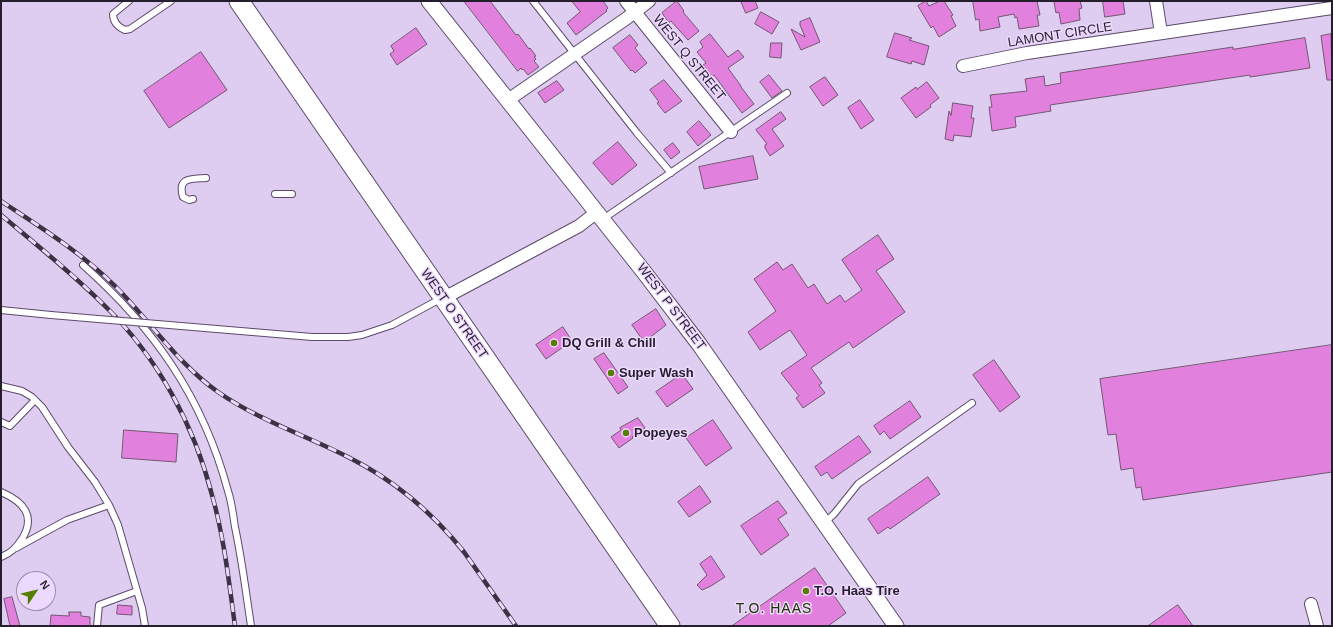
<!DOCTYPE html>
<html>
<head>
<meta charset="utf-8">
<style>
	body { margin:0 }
	#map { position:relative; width:1333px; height:627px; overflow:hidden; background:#dfccf1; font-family:Arial,sans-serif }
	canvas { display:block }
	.frame { position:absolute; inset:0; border:2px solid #251e2c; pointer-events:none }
	.north { position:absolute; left:16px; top:571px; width:40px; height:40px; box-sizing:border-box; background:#edd9fe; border:1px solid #9d8eaa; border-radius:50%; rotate:55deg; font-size:11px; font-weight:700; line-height:16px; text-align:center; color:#251e2c }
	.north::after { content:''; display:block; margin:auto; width:14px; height:18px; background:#557e00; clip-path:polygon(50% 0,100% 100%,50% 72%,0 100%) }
</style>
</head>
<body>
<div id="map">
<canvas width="1333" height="627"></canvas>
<div class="frame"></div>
<div class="north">N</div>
</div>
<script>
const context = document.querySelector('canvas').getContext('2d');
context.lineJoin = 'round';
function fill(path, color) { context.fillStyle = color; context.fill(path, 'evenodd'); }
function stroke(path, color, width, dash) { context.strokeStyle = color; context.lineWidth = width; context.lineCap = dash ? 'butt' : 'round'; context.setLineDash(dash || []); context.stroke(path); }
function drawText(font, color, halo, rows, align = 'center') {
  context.font = font + ' Arial,sans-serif'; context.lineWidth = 3; context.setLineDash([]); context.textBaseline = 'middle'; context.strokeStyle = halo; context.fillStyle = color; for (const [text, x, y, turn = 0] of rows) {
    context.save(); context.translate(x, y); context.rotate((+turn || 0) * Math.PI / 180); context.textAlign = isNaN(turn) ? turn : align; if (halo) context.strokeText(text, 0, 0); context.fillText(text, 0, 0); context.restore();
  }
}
const building = new Path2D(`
	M464 1H490L516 35 518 34 529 49 530 48 536 56 534 57 536 59 534 61 539 67 528 75 523 69 522 70 521 68 518 71Z
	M572 1H603L608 8 606 10 607 11 576 35 567 23 580 12Z
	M677 1 684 11 683 12 699 31 688 40 671 21 669 23 662 13Z
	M741 1H755L758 8 746 13Z
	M926 1 929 6 940 1H944L953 15 951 16 956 26 939 37 933 26 931 28 918 6Z
	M973 1H1037L1040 15H1037L1039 26 1019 29 1017 17 1015 18 1014 14 998 17 1000 27 980 31 979 19 976 20Z
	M1055 1H1080L1082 8 1079 9 1080 20 1061 24 1059 12 1056 13 1054 2Z
	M1103 1H1123L1125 14 1105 17Z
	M761 12 779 22 772 34 755 24Z
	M810 18 820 42 801 50 791 29 805 37 800 25V22Z
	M416 28 427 44 397 65 390 54 394 51 391 46Z
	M895 33 912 38 909 40 929 46 924 65 912 61 911 64 887 57Z
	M710 34 728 57 738 50 744 57 728 68 741 86V87L754 104 742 113 714 75 712 77 703 65 706 63 697 52 703 47 700 42Z
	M1331 34 1332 80H1327L1321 36Z
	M630 35 638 45 635 48 647 63 635 73 632 70 631 71 613 48Z
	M1305 38 1310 68 1250 77V75L1050 105 1051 111 1015 117 1016 127 992 131 989 107H992L990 95 1027 91 1025 79 1044 76 1045 86 1061 83 1060 73 1233 47V49Z
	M771 43H782L781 58 770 57Z
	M201 52 227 90 169 128 144 91Z
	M769 75 782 91 772 98 760 82Z
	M825 77 838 95 823 106 810 87Z
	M664 80 682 101 665 113 657 103 659 102 650 90Z
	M557 81 564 90 545 103 538 93Z
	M927 82 939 98 930 105 931 107 916 118 901 98 916 87 917 89Z
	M860 100 874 120 861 129 848 108Z
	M953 103 973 106 971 118H974L971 137 954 135 953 141 945 139 949 111 951 115Z
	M781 112 786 119 772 129 784 146 770 156 765 148V145L767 144 756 130Z
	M699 121 711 135 698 146 687 132Z
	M618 142 637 165 612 185 593 163Z
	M673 143 680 152 671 159 664 150Z
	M753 156 758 179 704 189 699 167Z
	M878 235 894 259 876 271 905 312 853 348 849 342 811 368 822 383 819 385 825 393 803 408 796 398 799 396 781 373 807 355 790 330 760 350 748 332 776 311 754 279 777 262 783 270 792 264 808 288 814 284 827 304 840 295 845 302 862 290 842 260Z
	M656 309 666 325 644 342 632 325Z
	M563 327 572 341 546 359 536 345Z
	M1332 345V472L1143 500 1141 487 1136 488 1133 468 1121 470 1116 434 1108 435 1100 379Z
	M604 353 628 387 618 394 594 359Z
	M994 360 1020 397 1000 412 973 375Z
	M682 374 693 389 667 407 656 392Z
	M910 401 921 417 890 439 884 431 880 435 874 426Z
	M638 418 645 428 632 437 633 438 619 448 611 437 621 430 620 428Z
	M713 420 732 448 706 466 686 438Z
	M124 430 178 434 176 462 122 458Z
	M859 436 871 452 832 479 827 472 821 476 815 467Z
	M928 477 940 494 890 529 888 527 878 534 868 519Z
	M700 486 711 502 689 517 678 502Z
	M778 501 787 513 778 519 789 535 761 555 741 526Z
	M711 556 725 577 711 586 702 590 697 585 707 575 700 564Z
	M815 568 846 613 828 626H732Z
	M12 597 20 626H10L4 599Z
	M118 605 132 606V615L117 614Z
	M1178 605 1193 626H1148Z
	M69 612H81V616L90 617V626H50L51 615 69 616Z`);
fill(building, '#e280dd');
stroke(building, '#735771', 1);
const service = new Path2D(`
	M129 1 113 14C113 22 118 27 125 30L130 29 171 1
	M533 1 637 133 671 173
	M275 194H292
	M193 199 189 200 183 197C177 177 191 179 206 178
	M603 219 787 93
	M83 265C155 329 203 398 228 491 232 503 233 515 235 527 242 560 246 593 251 626
	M1 310 51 315
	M181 326 312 337H348L362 335 392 325 442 298
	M1 386 22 391 32 397 42 407 68 447 95 482 109 505 118 525 142 608 145 626
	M1 422 10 426 35 400
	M1 492C24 502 36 516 22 539 16 548 11 553 1 557
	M825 522 834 514 858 484 972 403
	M16 548 67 520 109 505
	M97 626 99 605 137 591`);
const minor = new Path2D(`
	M626 1 731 132
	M1156 1 1161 33
	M963 66 1027 53 1332 8
	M508 100 627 18 649 1
	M444 298 579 226 597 212
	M1311 604 1317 626`);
const tertiary = new Path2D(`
	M429 1 644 272 699 344 896 626`);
const primary = new Path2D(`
	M239 1 670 626`);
stroke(service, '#5c4b6a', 8);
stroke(minor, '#5c4b6a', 14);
stroke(tertiary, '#5c4b6a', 17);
stroke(primary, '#5c4b6a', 21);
stroke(service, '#fff', 6);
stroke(minor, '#fff', 12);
stroke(tertiary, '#fff', 15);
stroke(primary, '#fff', 19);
const rail = new Path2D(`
	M1 201C40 227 82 253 115 286 150 321 178 364 218 392 258 420 305 435 348 457 394 480 432 512 464 552L516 626
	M1 215C37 245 73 274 106 307 158 358 194 425 212 495 224 537 229 582 235 626`);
stroke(rail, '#3b3343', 4.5);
stroke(rail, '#edd9fe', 3, [9]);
const serviceBridge = new Path2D(`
	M51 315 181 326`);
stroke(serviceBridge, '#5c4b6a', 8, []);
stroke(serviceBridge, '#fff', 6);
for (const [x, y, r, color] of [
	[554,343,4,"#557e00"],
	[611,373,4,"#557e00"],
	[626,433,4,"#557e00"],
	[806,591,4,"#557e00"]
]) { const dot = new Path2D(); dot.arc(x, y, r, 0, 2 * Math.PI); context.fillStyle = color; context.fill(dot); stroke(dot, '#edd9fe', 1.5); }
drawText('13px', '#251e2c', '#edd9fe', [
	["LAMONT CIRCLE",1060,35,-9],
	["WEST Q STREET",689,58,51],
	["WEST P STREET",671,307,53],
	["WEST O STREET",454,314,55]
]);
drawText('bold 13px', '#251e2c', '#edd9fe', [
	["DQ Grill & Chill",562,343],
	["Super Wash",619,373],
	["Popeyes",634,433],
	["T.O. Haas Tire",814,591]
], 'left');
context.letterSpacing = '1px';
drawText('14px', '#203300', '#edd9fe', [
	["T.O. HAAS",774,609]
]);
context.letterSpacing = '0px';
</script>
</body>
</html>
